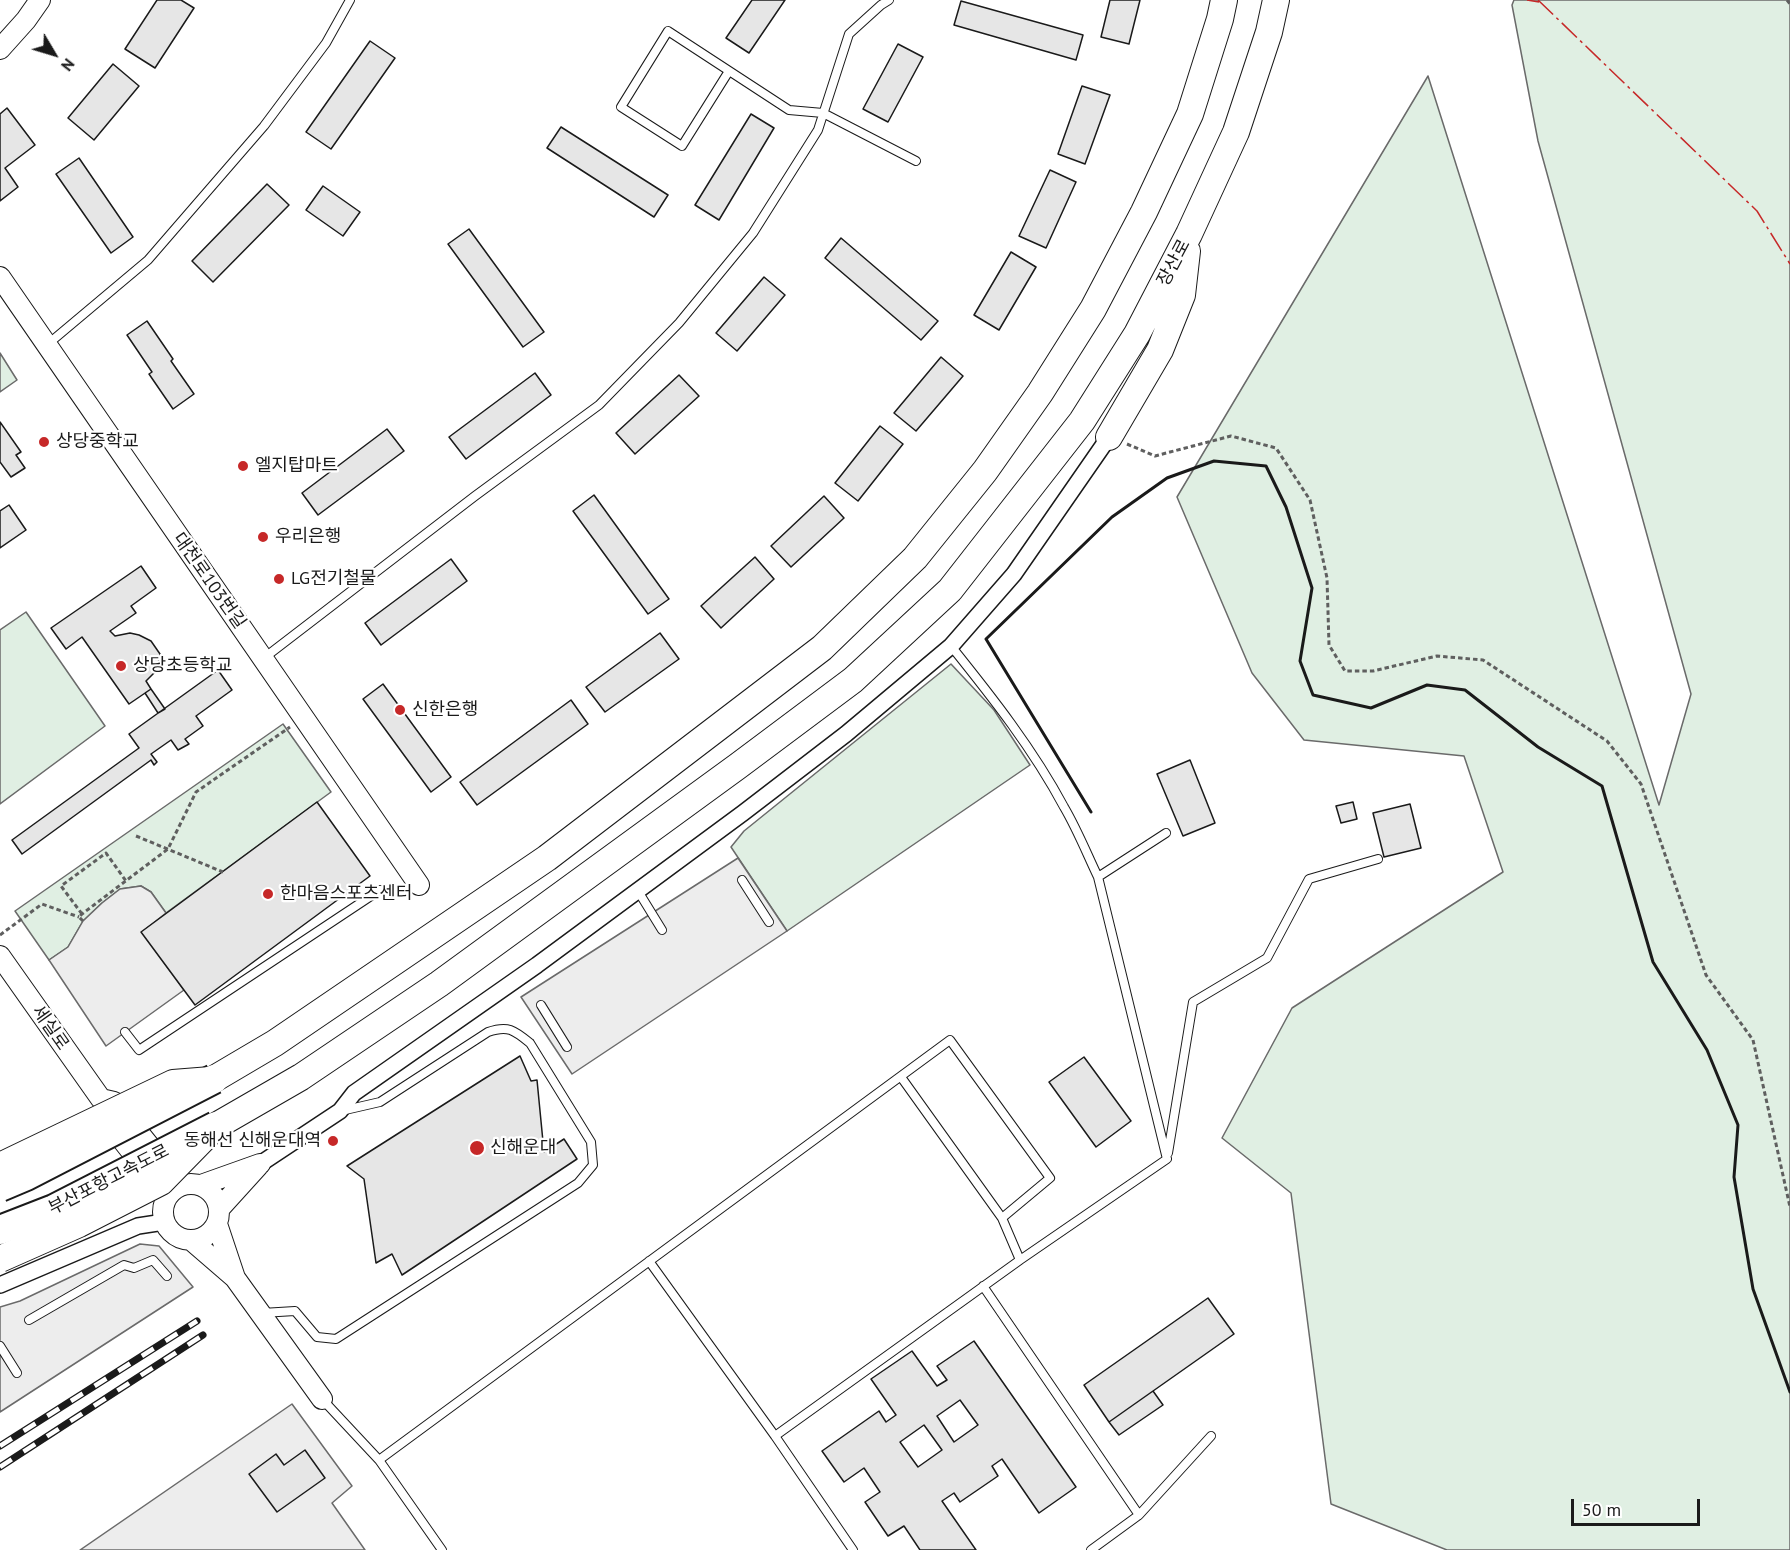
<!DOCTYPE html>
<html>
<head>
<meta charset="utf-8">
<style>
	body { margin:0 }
	#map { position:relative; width:1790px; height:1550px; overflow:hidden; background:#fff; font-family:"PT Sans",sans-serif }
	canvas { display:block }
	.north { position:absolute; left:24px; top:24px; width:60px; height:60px; -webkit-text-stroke:4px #fff; paint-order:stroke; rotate:128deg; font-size:16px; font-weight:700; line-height:24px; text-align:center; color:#1a1a1a }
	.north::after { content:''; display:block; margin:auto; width:21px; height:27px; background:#1a1a1a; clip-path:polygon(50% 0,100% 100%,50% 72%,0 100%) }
	.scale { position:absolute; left:1571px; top:1499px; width:129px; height:27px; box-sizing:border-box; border:3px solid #1a1a1a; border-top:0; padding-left:8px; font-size:18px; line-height:21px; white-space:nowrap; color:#1a1a1a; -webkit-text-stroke:4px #fff; paint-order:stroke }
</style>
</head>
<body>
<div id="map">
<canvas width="1790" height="1550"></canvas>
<div class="north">N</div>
<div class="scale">50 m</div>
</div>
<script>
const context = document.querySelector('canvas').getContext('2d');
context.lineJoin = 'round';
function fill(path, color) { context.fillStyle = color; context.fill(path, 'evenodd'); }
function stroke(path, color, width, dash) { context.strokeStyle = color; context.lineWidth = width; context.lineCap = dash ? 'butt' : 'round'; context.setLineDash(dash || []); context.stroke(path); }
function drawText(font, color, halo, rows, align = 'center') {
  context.font = font + ' "PT Sans","Noto Sans KR",sans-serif'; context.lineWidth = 4.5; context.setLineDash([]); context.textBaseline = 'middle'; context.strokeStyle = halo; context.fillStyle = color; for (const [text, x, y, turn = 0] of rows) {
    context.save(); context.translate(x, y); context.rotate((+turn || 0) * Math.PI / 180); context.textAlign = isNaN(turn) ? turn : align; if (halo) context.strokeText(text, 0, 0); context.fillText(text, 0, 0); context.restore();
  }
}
const green = new Path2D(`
	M1514 0H1790V1550H1447L1331 1504 1291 1193 1222 1138 1292 1008 1503 872 1464 756 1304 740 1252 673 1177 497 1428 76 1659 805 1691 694 1538 141 1512 5Z
	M0 353 17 380 0 392Z
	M26 612 105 726 0 804V630Z
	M951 664 994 710 1030 765 787 931 731 847 744 831Z
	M283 724 331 792 166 913 151 892 141 886 120 889 102 903 83 921 68 947 49 960 15 911Z`);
fill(green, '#e0efe3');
stroke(green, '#6a6a6a', 1.5);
const parking = new Path2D(`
	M738 858 787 931 572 1074 521 997Z
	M141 886 151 892 166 913 142 932 184 990 106 1046 49 960 68 947 83 921 102 903 120 889Z
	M140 1244 159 1246 193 1287 0 1412V1307L20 1301Z
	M292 1404 352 1486 332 1503 365 1550H80Z`);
fill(parking, '#ededed');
stroke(parking, '#6a6a6a', 1.5);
const building = new Path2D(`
	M157 0H181L194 8 155 68 125 49Z
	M752 0H785L749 53 726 38Z
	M1110 0H1140L1129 44 1101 37Z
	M961 1 1083 35 1076 60 954 25Z
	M370 41 395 58 331 149 306 132Z
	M898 44 923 57 888 122 863 109Z
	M113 64 139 86 94 140 68 118Z
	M1082 86 1110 95 1085 164 1058 154Z
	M7 108 35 145 5 168 18 187 0 201V114Z
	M751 114 774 128 719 220 695 205Z
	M561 127 668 195 654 217 547 148Z
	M79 158 133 237 111 253 56 174Z
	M1050 170 1076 182 1046 248 1019 236Z
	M267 184 289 205 213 282 192 261Z
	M323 186 360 212 343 236 306 210Z
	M469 229 544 332 523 347 448 244Z
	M841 238 938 321 921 340 825 258Z
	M1011 252 1036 267 999 330 974 315Z
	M764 277 785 295 737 351 716 333Z
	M147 321 173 359 171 361 194 394 173 409 149 374 152 372 127 335Z
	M941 357 963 376 916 431 894 413Z
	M535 373 551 395 466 459 449 437Z
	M679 375 699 396 635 454 616 433Z
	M0 422 21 452 16 455 25 468 11 477 0 462Z
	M880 426 903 444 858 501 835 483Z
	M387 429 404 451 318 515 302 493Z
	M594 495 669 599 648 614 573 511Z
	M824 496 844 518 791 567 771 546Z
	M9 505 26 530 0 548V511Z
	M755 557 774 579 721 628 701 606Z
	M451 559 467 581 381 645 365 623Z
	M141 566 156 588 131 606 136 613 110 631 115 636 130 633 139 635 151 641 160 654 156 671 146 681 151 689 129 704 82 637 66 649 51 628Z
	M660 633 679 659 605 712 586 687Z
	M218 670 232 690 196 716 203 726 185 739 189 744 178 750 171 740 151 754 157 762 154 765 151 760 22 854 12 840 139 748 129 734Z
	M383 684 451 777 431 792 363 699Z
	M151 689 165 709 158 713 145 693Z
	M571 700 588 724 477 805 460 782Z
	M1190 760 1215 823 1183 836 1157 774Z
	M317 802 370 876 195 1005 141 932Z
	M1353 802 1357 819 1341 823 1336 806Z
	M1410 804 1421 848 1384 857 1373 813Z
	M520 1056 531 1081 537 1080 544 1152 564 1139 577 1159 402 1275 392 1254 376 1263 364 1179 347 1166Z
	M1084 1057 1131 1121 1096 1147 1049 1082Z
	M1208 1298 1234 1334 1109 1422 1084 1385Z
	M974 1341 1076 1487 1039 1513 1002 1459 992 1466 998 1476 960 1502 954 1493 942 1501 976 1550H920L904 1526 888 1536 865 1502 880 1492 864 1468 844 1482 822 1451 879 1411 886 1422 896 1415 871 1379 912 1351 937 1386 947 1380 937 1366ZM960 1400 978 1425 954 1442 937 1416ZM924 1425 942 1450 918 1467 900 1442Z
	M1153 1391 1163 1405 1119 1435 1109 1422Z
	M305 1450 325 1478 277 1512 249 1474 276 1454 284 1465Z`);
fill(building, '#e6e6e6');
stroke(building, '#1a1a1a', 1.5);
const service = new Path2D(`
	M729 71 682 146 621 107 668 31 789 110 823 113 916 161
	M48 344 148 260 264 126 326 43 350 0
	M951 646C992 697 1033 749 1064 807 1077 829 1087 854 1098 877
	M264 658 475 496 599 405 679 323 753 233 818 130 849 34 881 5 889 0
	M742 880 769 922
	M638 891 662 930
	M541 1005 567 1047
	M125 1032 139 1050 380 890
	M901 1077 1002 1218
	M1168 1153 1193 1002 1267 958 1309 879 1378 859
	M649 1261 775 1436 853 1550
	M983 1286 1139 1515 1091 1550
	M262 1313 295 1311 317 1337 336 1339 578 1183 593 1165 591 1142 530 1043C514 1030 508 1025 488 1032L380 1102 341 1111
	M29 1320 124 1265 134 1268 153 1260 167 1276
	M0 1346 17 1373
	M322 1399 379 1460 442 1550
	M775 1436 1020 1260
	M379 1460 950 1040 1050 1178 1002 1218 1020 1260 1167 1159 1098 877 1166 833
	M1139 1515 1211 1436`);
const minor = new Path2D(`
	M260 1164 340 1111 354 1093 537 965 743 813 846 734 951 646 1014 574 1109 437
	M0 1285 138 1226 164 1222`);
const tertiary = new Path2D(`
	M0 49 26 20 40 0
	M0 277 419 885
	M0 956 101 1099 114 1102 181 1185
	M108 1122 149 1174
	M163 1212a28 28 0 1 1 56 0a28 28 0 1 1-56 0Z
	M201 1185 260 1164
	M219 1209 258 1166
	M217 1224 235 1278
	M191 1240 235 1278 322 1399`);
const trunk = new Path2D(`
	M1109 437 1160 350 1182 295 1187 251
	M214 1079 275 1043 547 858 822 648 915 558 985 471 1040 393 1093 309 1144 212 1190 114 1220 19 1224 0
	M216 1126 301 1077 439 984 738 766 853 680 950 590 1082 421 1137 334 1189 234 1236 132 1269 32 1276 0`);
stroke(service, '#1a1a1a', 10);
stroke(minor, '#1a1a1a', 18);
stroke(tertiary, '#1a1a1a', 22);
stroke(trunk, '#1a1a1a', 28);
stroke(new Path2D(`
	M1787 0 1790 4
	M1127 444 1155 456 1231 436 1276 448 1310 500 1327 578 1329 645 1345 671H1373L1437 656 1483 660 1607 741 1641 784 1706 975 1753 1040 1790 1207
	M136 836 223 872
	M82 914 61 886 106 853 126 881
	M83 921 79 917 82 914 168 849 196 792 290 727
	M0 935 42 904 79 917`), '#5f5f5f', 3, [4.5, 3]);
stroke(service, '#fff', 8);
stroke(minor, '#fff', 15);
stroke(tertiary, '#fff', 20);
stroke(trunk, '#fff', 26);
const rail = new Path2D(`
	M0 1446 197 1321
	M0 1467 203 1335`);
stroke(rail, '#1a1a1a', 7);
stroke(rail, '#fff', 4.5, [14]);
const trunkBridge = new Path2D(`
	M0 1166 173 1083 211 1080
	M0 1259 79 1224 161 1182 208 1134`);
const motorwayBridge = new Path2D(`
	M0 1187 26 1176 214 1079
	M0 1230 54 1209 216 1126`);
stroke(trunkBridge, '#1a1a1a', 28, []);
stroke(motorwayBridge, '#1a1a1a', 32, []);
stroke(trunkBridge, '#fff', 26);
stroke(motorwayBridge, '#fff', 28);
stroke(new Path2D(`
	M1091 812 986 639 1112 517 1167 478 1214 461 1266 466 1286 507 1312 588 1300 661 1313 695 1371 708 1427 685 1465 690 1538 747 1602 786 1653 962 1707 1050 1738 1125 1734 1177 1753 1289 1790 1392`), '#1a1a1a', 3);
stroke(new Path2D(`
	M1527 0 1539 2
	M1538 0 1757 211 1790 264`), '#c62828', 1.5, [21, 4.5, 3, 4.5]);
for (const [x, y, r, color] of [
	[44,442,6,"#c62828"],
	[243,466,6,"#c62828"],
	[263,537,6,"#c62828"],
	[279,579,6,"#c62828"],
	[121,666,6,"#c62828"],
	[400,710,6,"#c62828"],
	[268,894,6,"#c62828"],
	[333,1141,6,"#c62828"],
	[477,1148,8,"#c62828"]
]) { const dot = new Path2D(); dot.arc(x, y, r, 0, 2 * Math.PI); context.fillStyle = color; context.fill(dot); stroke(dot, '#fff', 2); }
drawText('18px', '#1a1a1a', '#fff', [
	["장산로",1174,263,-62],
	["대천로103번길",209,581,55],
	["세실로",50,1028,55],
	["부산포항고속도로",109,1180,-27]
]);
drawText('18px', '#1a1a1a', '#fff', [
	["상당중학교",56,442],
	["엘지탑마트",255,466],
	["우리은행",275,537],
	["LG전기철물",291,579],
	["상당초등학교",133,666],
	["신한은행",412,710],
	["한마음스포츠센터",280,894],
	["동해선 신해운대역",321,1141,"right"],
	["신해운대",490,1148]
], 'left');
</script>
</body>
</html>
